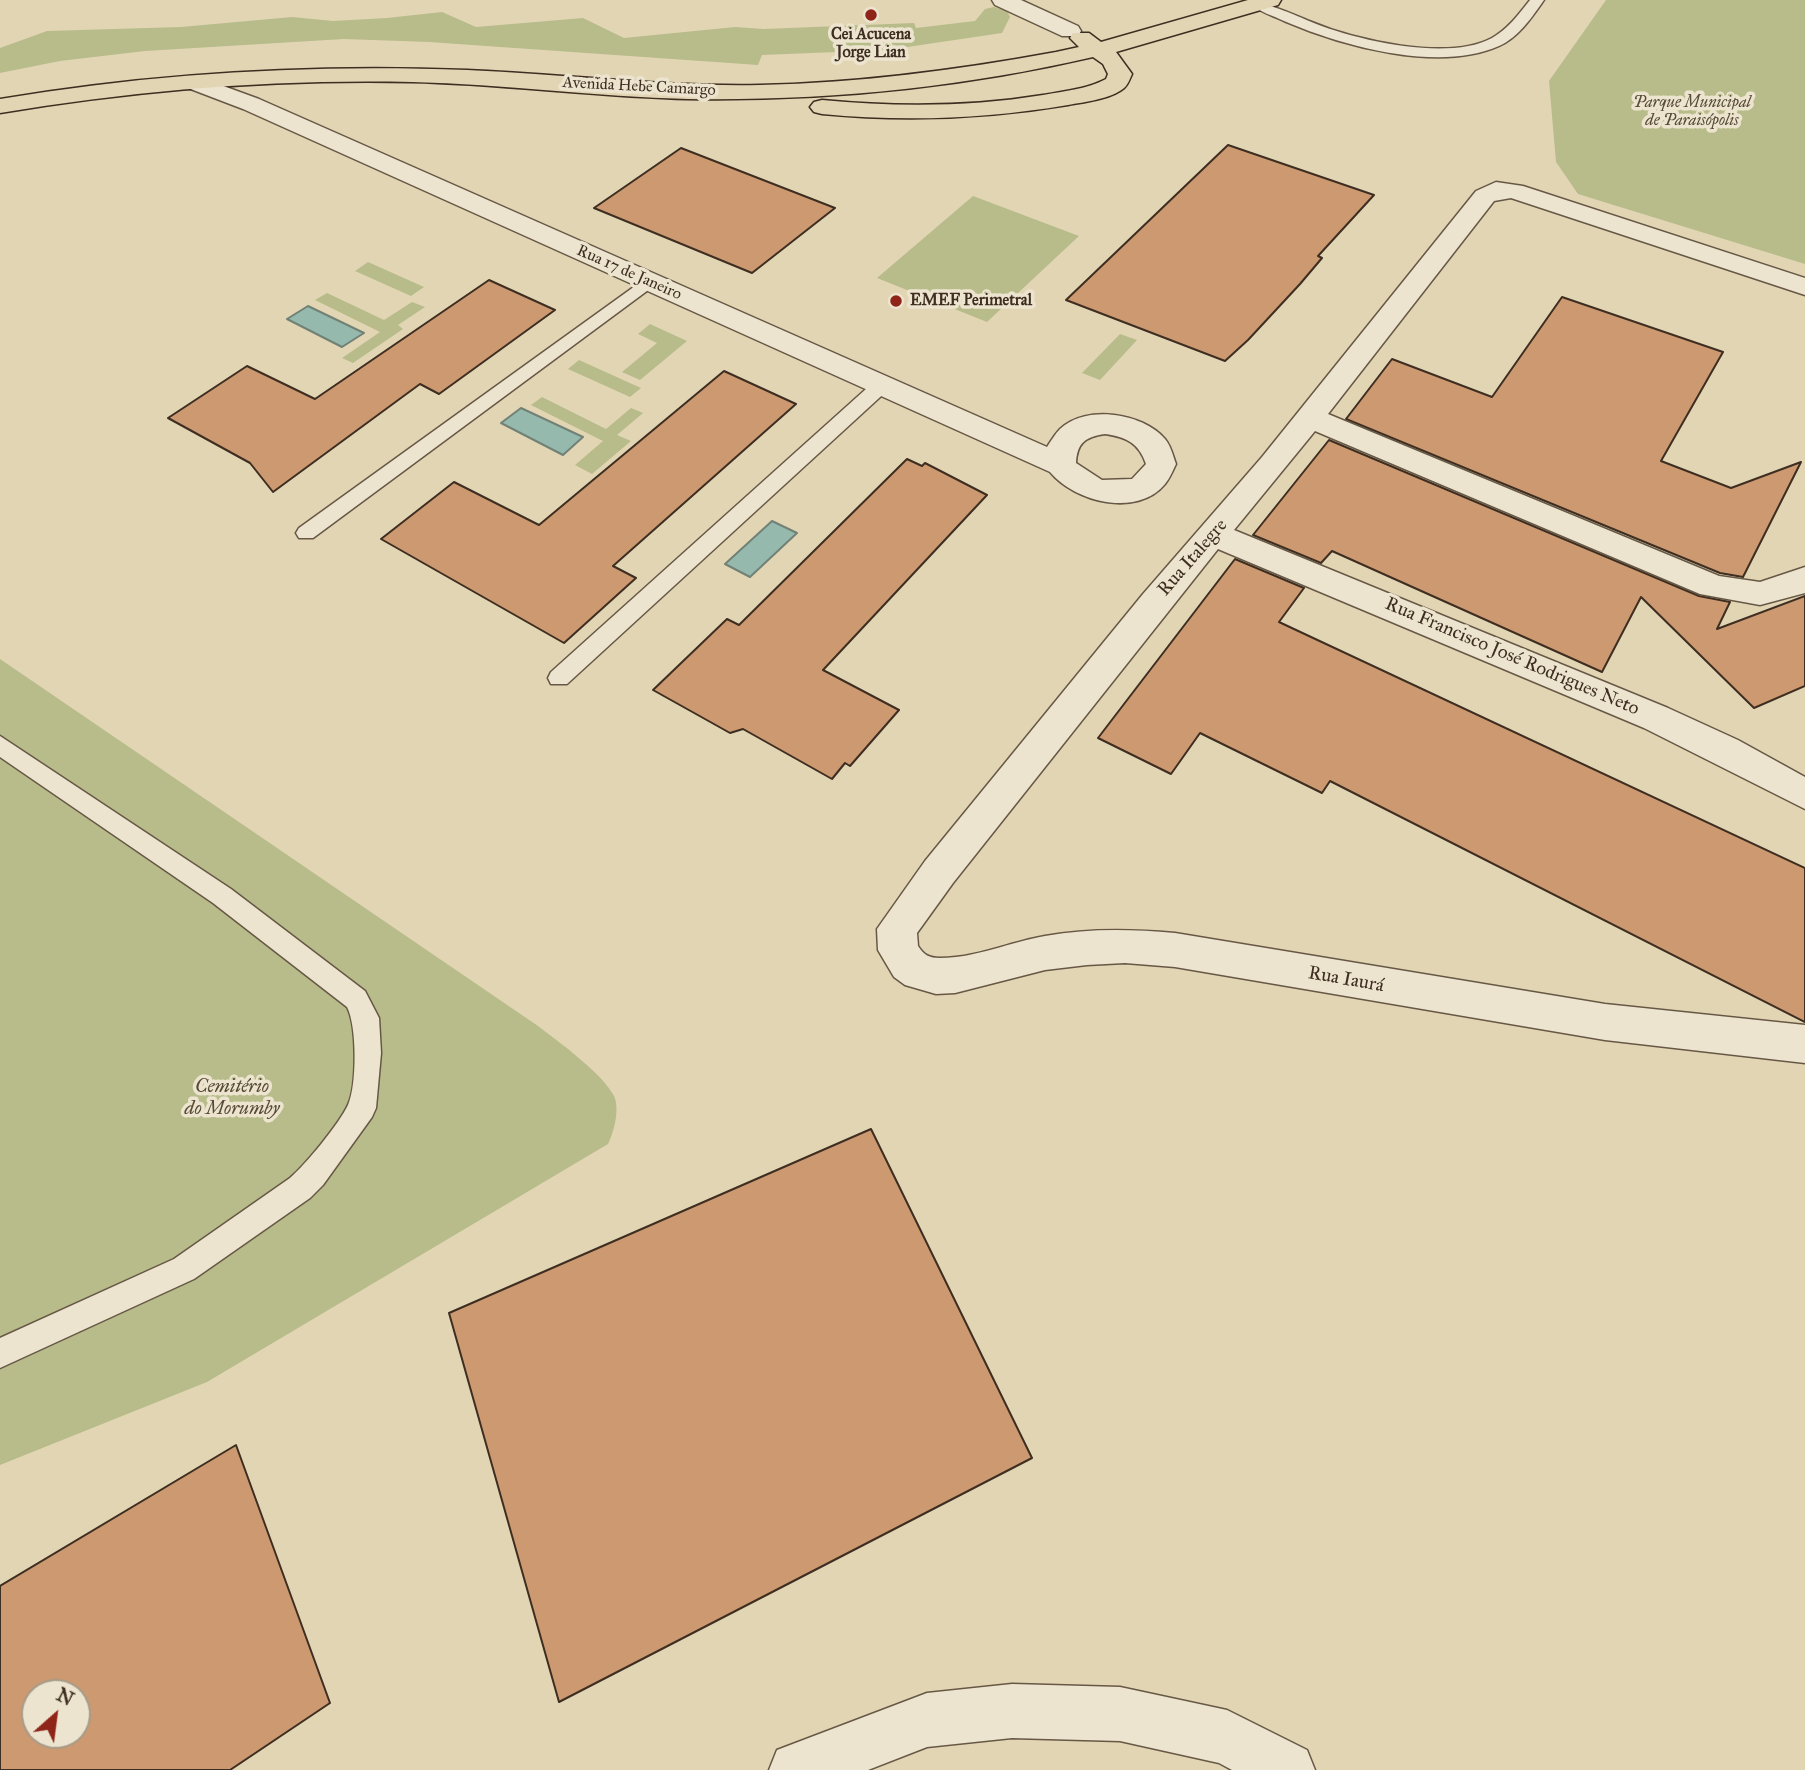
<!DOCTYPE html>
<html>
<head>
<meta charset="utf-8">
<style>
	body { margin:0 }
	#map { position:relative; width:1805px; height:1770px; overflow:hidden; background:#e2d5b4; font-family:"IM FELL Great Primer",serif }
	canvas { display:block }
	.north { position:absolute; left:21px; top:1679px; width:70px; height:70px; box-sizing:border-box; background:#ece4ce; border:2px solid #a69b89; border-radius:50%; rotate:28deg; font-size:19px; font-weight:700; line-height:28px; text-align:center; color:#3e2e21 }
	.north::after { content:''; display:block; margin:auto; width:24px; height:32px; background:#8f2418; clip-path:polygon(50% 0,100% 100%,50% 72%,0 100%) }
</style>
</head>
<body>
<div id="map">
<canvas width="1805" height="1770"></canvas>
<div class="north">N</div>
</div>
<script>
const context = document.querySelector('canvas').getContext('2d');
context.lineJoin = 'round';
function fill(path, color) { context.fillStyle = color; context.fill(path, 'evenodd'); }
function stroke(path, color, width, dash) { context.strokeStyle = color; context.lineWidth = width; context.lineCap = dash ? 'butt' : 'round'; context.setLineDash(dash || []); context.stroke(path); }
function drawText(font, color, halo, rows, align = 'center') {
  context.font = font + ' "IM FELL Great Primer",serif'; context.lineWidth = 7; context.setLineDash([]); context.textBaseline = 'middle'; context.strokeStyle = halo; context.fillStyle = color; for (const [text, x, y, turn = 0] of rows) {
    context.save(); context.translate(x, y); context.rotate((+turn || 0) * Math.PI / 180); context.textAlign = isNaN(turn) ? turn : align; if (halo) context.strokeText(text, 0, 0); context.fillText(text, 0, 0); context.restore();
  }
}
fill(new Path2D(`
	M1606 0H1805V264L1578 194 1556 162 1549 81Z
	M994 7 1007 11 1010 17 1002 33 887 50 762 55 758 65 429 42 344 39 145 51 60 61 0 73V48L47 31 181 27 292 17 333 21 387 18 442 12 476 27 583 18 624 38 735 27 764 29 914 23 916 28 975 21 985 9Z
	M973 196 1079 236 987 322 877 278Z
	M368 262 424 287 411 296 355 271Z
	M327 293 384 320 412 302 425 307 398 325 403 329 353 363 342 358 380 332 315 300Z
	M650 324 687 341 640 380 622 372 657 343 638 334Z
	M1120 334 1137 340 1100 380 1082 373Z
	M579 360 641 388 630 397 568 369Z
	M542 397 606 429 631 408 643 413 617 435 631 441 592 474 575 465 603 441 531 405Z
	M0 659 538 1026C559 1042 602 1073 614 1096 620 1109 614 1132 608 1144L207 1382 0 1465Z`), '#b7bc8a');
const water = new Path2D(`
	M308 306 364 333 342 347 287 319Z
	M521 408 583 437 563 455 501 423Z
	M772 521 797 533 750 577 725 564Z`);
fill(water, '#95b9ad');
stroke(water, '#728175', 2);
const building = new Path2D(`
	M1228 145 1374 195 1318 256 1322 258 1300 284 1248 340 1225 361 1066 300Z
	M681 148 835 208 752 273 594 208Z
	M489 280 555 310 439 394 420 384 273 492 250 463 168 418 247 366 315 399Z
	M1562 297 1723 352 1661 461 1731 488 1801 462 1743 577 1720 573 1346 419 1392 359 1492 397Z
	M724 371 796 404 613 566 636 578 564 643 381 539 454 482 539 525Z
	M1329 440 1699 596 1730 602 1717 629 1805 596V686L1754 708 1641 597 1602 672 1332 551 1321 563 1253 535Z
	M907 459 922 466 925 463 987 495 823 670 899 710 850 766 845 763 832 779 743 729 730 733 653 690 727 619 739 625Z
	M1235 559 1304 588 1279 622 1805 868V1022L1330 781 1322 793 1200 733 1171 774 1098 738Z
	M871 1129 1032 1458 559 1702 449 1313Z
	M236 1445 330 1703 230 1770H0V1586ZM35 1693H77V1735H35Z`);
fill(building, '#cc9970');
stroke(building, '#3e2e21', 2);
const service = new Path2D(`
	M1530 0H1544C1532 17 1519 37 1499 46 1439 73 1342 46 1284 21 1274 16 1259 12 1251 4 1263 0 1296 16 1309 21 1354 40 1448 62 1492 38 1508 29 1519 14 1530 0Z
	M649 276 655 277 658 281 655 285 313 538H299L296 533 299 528Z
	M883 378 890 380 892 384 890 388 567 684H551L548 678 551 672 876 380Z
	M0 736 231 889 365 991 379 1018 381 1053 376 1108 372 1117 323 1185 310 1198 194 1279 0 1368V1338L174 1259 290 1178C306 1164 339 1124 348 1105 357 1085 357 1026 347 1007L213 903 0 757Z`);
const minor = new Path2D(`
	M992 0H1021L1078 26 1081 31 1078 36H1062L995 5Z
	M196 76 259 99 1047 447C1051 441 1055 434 1060 429 1086 404 1143 413 1165 439 1171 446 1173 456 1176 464 1173 470 1170 478 1165 484 1137 518 1075 502 1050 472L243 109 188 88 184 83 188 78ZM1105 434C1126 437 1139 443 1146 464L1132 479 1102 480 1076 463C1077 443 1085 437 1105 434Z
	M1496 182 1523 186 1805 278V295L1511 198 1494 201 1328 414 1719 576 1760 582 1805 567V593L1760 605 1700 594 1315 431 1234 530 1668 708 1738 740 1805 777V809L1644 728 1218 549 953 883 917 933 918 946C924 955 929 958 940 958 976 958 1010 942 1045 936 1089 928 1131 929 1175 933L1605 1004 1805 1025V1063L1605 1040 1175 967 1125 963 1087 965 1045 970 955 993 936 994 905 985 894 977 878 950 877 929 925 861 1143 594 1262 457 1476 191Z
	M1012 1684 1120 1687 1227 1710 1307 1750 1315 1770H1232L1219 1763 1120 1741 1012 1738 927 1747 868 1770H769L777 1750 927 1693Z`);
const primary = new Path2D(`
	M1248 0H1281L1278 5 1116 52 1132 74C1130 78 1128 85 1124 88 1111 99 1084 102 1068 105 985 119 905 122 822 114L814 112 810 107 814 102 822 100C896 107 970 107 1043 95 1065 91 1087 89 1106 79L1108 74 1103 64 1093 57C960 88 824 101 688 99 596 97 504 84 412 82 274 79 137 90 0 113V99C155 73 310 64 467 70 565 74 662 87 760 85 860 83 958 70 1056 52L1079 47 1070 38 1073 33H1089L1101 42Z`);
stroke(service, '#675846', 3);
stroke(minor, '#675846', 3);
stroke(primary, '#3e2e21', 3);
fill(service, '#ece4ce');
fill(minor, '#ece4ce');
fill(primary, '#e2d5b4');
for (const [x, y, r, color] of [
	[871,15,7,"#8f2418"],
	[896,301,7,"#8f2418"]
]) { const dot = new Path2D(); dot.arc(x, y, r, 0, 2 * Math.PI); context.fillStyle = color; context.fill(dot); stroke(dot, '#ece4ce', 2.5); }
drawText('bold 16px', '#3e2e21', '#ece4ce', [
	["Cei Acucena",871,35],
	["Jorge Lian",871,53],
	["EMEF Perimetral",910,301,"left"]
]);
drawText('16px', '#3e2e21', '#ece4ce', [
	["Avenida Hebe Camargo",639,87,3],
	["Rua 17 de Janeiro",629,273,24]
]);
drawText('italic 16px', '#564a36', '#ece4ce', [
	["Parque Municipal",1692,103],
	["de Paraisópolis",1692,121]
]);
drawText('19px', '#3e2e21', '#ece4ce', [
	["Rua Italegre",1193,558,-49],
	["Rua Francisco José Rodrigues Neto",1512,657,23],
	["Rua Iaurá",1346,980,10]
]);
drawText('italic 19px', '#564a36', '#ece4ce', [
	["Cemitério",232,1087],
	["do Morumby",232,1109]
]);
</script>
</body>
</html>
